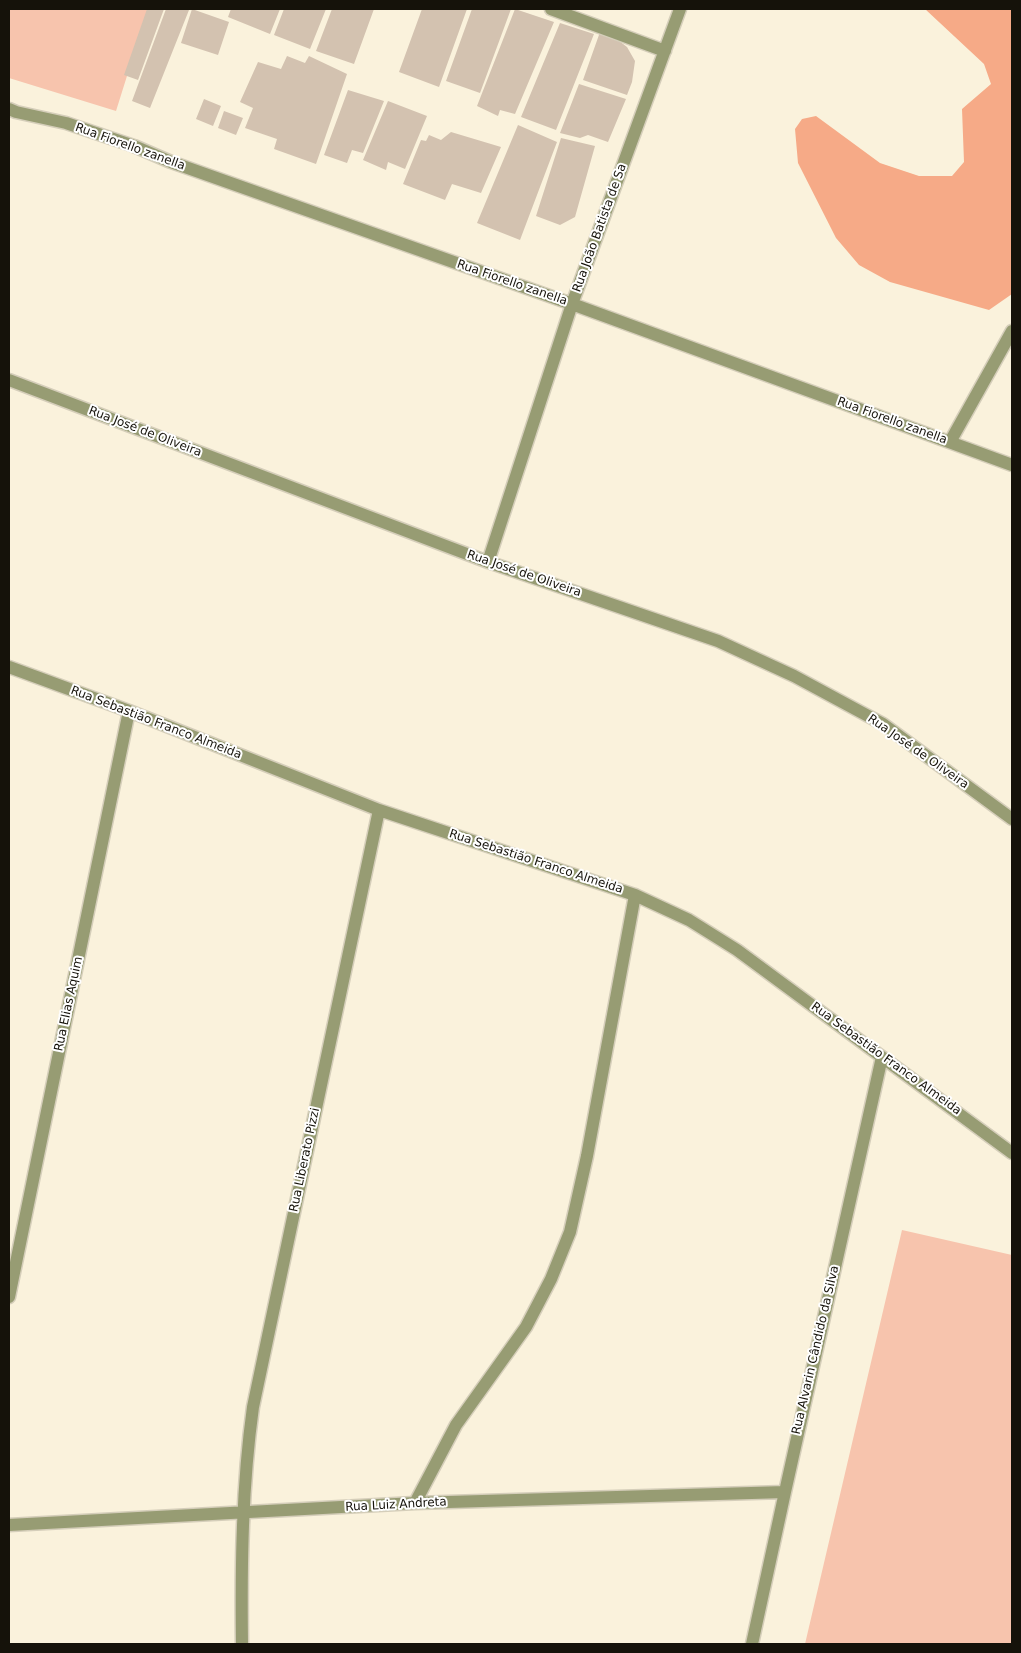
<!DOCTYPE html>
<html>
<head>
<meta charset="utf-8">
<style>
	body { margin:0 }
	#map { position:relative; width:1021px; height:1653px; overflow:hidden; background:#faf2dc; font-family:"DejaVu Sans",sans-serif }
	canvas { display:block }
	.frame { position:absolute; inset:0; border:10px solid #15120a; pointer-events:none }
</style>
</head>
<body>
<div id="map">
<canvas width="1021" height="1653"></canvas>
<div class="frame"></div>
</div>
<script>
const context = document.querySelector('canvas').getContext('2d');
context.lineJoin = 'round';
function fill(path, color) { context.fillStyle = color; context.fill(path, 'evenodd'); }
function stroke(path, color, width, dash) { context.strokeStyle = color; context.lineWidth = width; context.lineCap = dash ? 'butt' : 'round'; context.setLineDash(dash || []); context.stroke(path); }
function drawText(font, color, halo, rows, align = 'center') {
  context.font = font + ' "DejaVu Sans",sans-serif'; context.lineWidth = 4; context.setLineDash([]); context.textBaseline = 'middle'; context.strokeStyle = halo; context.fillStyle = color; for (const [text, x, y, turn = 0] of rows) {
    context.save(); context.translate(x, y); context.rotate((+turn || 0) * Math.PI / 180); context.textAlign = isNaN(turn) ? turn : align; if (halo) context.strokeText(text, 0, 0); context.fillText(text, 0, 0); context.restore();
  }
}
fill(new Path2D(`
	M9 9H148L116 111 9 78Z
	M902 1230 1012 1255V1644H805Z`), '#f7c4ad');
fill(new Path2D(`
	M925 9H1012V294L989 310 890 282 859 265 836 238 798 163 795 129 802 119 816 116 880 163 919 176H952L964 162 962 109 991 84 984 64Z`), '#f6aa87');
fill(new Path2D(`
	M147 9H164L138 80 124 75Z
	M166 9H185L189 10 150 108 132 101Z
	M192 9 229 22 218 55 181 43Z
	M231 9H280L270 34 228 17Z
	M284 9H326L310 49 274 35Z
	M332 9H374L354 64 316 51Z
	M422 9H467L439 87 399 72Z
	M472 9H511L480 93 446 81Z
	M515 9 554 22 515 114 500 110 498 116 477 106Z
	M560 23 594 34 556 130 521 117Z
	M600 32 614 37 627 47 635 61 632 82 627 95 583 80Z
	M287 56 305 63 309 56 347 74 316 164 274 149 277 139 245 128 253 108 240 102 258 62 281 69Z
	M579 84 626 99 608 142 588 135 580 138 560 133Z
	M348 90 384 101 363 153 352 150 347 163 324 155Z
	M204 99 221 106 213 126 196 119Z
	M388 101 427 116 405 169 388 162 386 170 363 160Z
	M224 111 243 118 236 135 218 128Z
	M518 125 557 142 520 240 477 223Z
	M451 132 501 147 481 193 452 184 445 200 403 184 421 140 426 141 429 135 441 140Z
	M561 138 595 146 575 217 560 225 536 216Z`), '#d3c2b0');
const minor = new Path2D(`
	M551 9 665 51
	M9 109 16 112 66 123 134 146 171 162 572 304 1012 465
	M9 380 488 562 718 641 794 676 883 724 1012 819
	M950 442 1012 331
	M488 562 572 304 680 9
	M9 667 129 711 379 810 635 895 689 920 737 950 1012 1153
	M9 1297 129 711
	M415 1503 456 1425 526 1327 551 1279 570 1232 587 1156 635 895
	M9 1525 415 1503 785 1492
	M242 1644C241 1565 242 1486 253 1407L379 810
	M752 1644 785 1492 882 1057`);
stroke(minor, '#d5ceba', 15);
stroke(minor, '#979c73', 12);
drawText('12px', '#15120a', '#fff', [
	["Rua Fiorello zanella",130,147,20],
	["Rua João Batista de Sa",600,228,-70],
	["Rua Fiorello zanella",512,283,19],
	["Rua Fiorello zanella",892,421,20],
	["Rua José de Oliveira",145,432,21],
	["Rua José de Oliveira",524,574,19],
	["Rua Sebastião Franco Almeida",156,723,21],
	["Rua José de Oliveira",918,752,35],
	["Rua Sebastião Franco Almeida",536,862,18],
	["Rua Elias Aquim",69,1004,-78],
	["Rua Sebastião Franco Almeida",886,1059,36],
	["Rua Liberato Pizzi",305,1160,-78],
	["Rua Alvarin Cândido da Silva",816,1350,-77],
	["Rua Luiz Andreta",396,1505,-3]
]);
</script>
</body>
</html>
